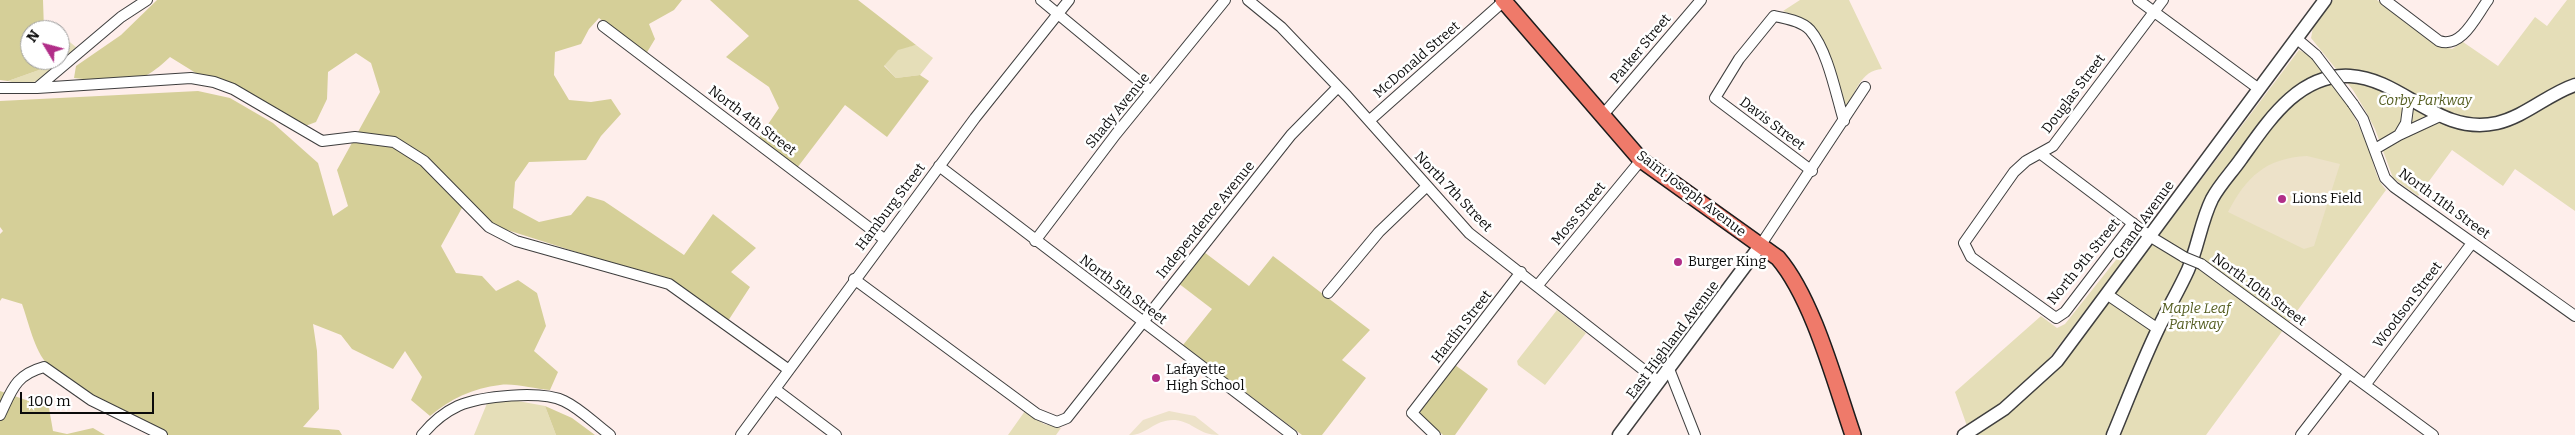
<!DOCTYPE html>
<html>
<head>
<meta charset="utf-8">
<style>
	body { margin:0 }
	#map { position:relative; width:2575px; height:435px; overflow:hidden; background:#feeeeb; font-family:Bitter,serif }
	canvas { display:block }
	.north { position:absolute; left:20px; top:20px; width:50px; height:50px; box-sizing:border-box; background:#fff; border:1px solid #9d9d9d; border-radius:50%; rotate:307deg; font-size:14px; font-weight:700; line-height:20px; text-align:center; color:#0b0b0b }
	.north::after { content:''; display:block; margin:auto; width:18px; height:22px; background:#b12e88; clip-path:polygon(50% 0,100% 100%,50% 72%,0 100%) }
	.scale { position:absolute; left:20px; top:392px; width:134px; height:22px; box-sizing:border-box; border:2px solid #0b0b0b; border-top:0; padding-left:6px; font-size:15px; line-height:18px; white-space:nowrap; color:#0b0b0b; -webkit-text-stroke:4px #fff; paint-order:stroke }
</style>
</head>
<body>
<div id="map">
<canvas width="2575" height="435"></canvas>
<div class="north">N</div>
<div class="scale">100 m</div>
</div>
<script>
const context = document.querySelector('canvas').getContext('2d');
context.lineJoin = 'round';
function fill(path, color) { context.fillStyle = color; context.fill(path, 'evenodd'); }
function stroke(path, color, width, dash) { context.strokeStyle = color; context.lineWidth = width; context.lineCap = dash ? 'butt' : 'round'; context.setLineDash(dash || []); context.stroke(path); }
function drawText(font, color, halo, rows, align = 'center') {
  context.font = font + ' Bitter,serif'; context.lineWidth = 5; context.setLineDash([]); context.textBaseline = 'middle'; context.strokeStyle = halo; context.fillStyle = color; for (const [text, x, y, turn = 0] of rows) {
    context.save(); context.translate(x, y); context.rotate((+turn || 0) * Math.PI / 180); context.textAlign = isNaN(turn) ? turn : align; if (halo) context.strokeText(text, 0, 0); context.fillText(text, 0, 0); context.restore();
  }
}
fill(new Path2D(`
	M1800 0H1849L1882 69C1861 70 1854 94 1846 111L1827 49 1810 22 1783 11Z
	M2333 0H2377L2435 44 2452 49 2463 42 2498 66 2535 17 2547 26 2567 0H2575V211L2515 169 2503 186 2452 150 2418 196 2393 178 2375 129 2365 110 2353 90 2311 38 2313 27Z
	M60 34 82 52C59 70 39 90 8 81L39 70 40 60H60Z
	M916 45 933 58 920 75 896 78 884 65 898 49Z
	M2299 50C2329 62 2357 119 2369 149 2374 163 2375 178 2386 190L2206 435H1973L2080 340Z
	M2131 241 2134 247 2044 365 2006 400 1967 426 1955 392 2041 316 2057 328 2065 324Z
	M1557 310 1586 333 1545 385 1518 365 1517 361Z
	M488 401H518L545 406 556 435H474Z
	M1025 411 1044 424 1061 428 1056 435H1008Z`), '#e5deb8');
fill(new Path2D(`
	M0 0H43L44 30H30V60H40L39 70 8 81 0 80Z
	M157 0H682L674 10 649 24 655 39 646 54 599 18 589 29 581 44 555 52 554 75 569 100 591 102 611 99 621 114 601 136 586 160 529 162 515 182 513 208 539 222 571 215 587 196 604 201 684 255 713 214 756 248 731 272 750 287 728 321 652 276 504 229 463 206 441 246 456 273 482 276 496 291 518 280 537 293 546 326 534 351 558 372 550 390C534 389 515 383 500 385 473 388 450 399 430 416L411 400 422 377 405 351 393 369 352 349 341 335 313 324 317 351 319 409 303 427 339 430 342 435H168C133 421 72 394 48 365 34 350 29 323 22 304L2 298 0 301V234L3 231 0 227V101L198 91 230 98 273 123 318 163 333 216 348 206 337 170 380 92 371 63 356 53 328 72 327 99 316 122 300 128 199 75 170 57C135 91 119 82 74 78L76 66 121 35Z
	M710 0H858L916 45 898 50 884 66 896 78 920 75 929 81 887 137 845 105 797 168 758 139 779 108 769 87 726 57 749 36Z
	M1204 252 1249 286 1273 256 1370 330 1342 360 1366 378 1322 435H1302L1183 345 1212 309 1178 283Z
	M1455 365 1488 389 1455 435H1443L1420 414 1421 408Z
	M0 391 49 408 53 431 67 434 93 428 105 435H0Z
	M545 406 572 418 595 435H556Z`), '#d5cf98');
fill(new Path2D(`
	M2307 156 2340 164 2314 246 2304 249 2228 212C2246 177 2266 158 2307 156Z
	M1169 411 1195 416 1219 435C1198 435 1194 422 1175 420 1154 419 1148 435 1129 435L1143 420Z`), '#ede2c9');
const minor = new Path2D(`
	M1041 0 1151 91
	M1248 0 1281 27 1347 96 1469 233 1659 382
	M2138 0 2259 89
	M2385 0 2439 41C2462 49 2476 16 2488 0
	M603 26 884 239
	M2296 38 2316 55
	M0 88H37L191 78 214 82 233 89 322 141 355 137 394 142 424 161 489 227 516 241 669 284 789 370
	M37 88 121 17 147 0
	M2353 104 2363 119 2385 178 2394 187 2575 316
	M1602 116 1701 0
	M1370 120 1505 0
	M2399 135 2406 123 2409 100
	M2375 149 2399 135 2440 116
	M2041 154 2151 237 2184 257
	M939 166 1292 435
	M1812 171 1715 98 1739 59 1774 16C1785 18 1802 21 1810 30 1828 51 1836 95 1844 121
	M2133 223 2065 312 2056 318 1971 257 1964 243 2014 172 2026 161 2053 146 2163 0
	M1035 241 1116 134 1225 0
	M1760 246 1865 87
	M2201 264 2433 435
	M854 279 1037 414 1057 422 1067 418 1291 135 1338 87
	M1538 285 1641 160
	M1328 293 1379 232 1426 187
	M2108 295 2158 329
	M1669 369 1695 435
	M2366 384 2472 243
	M775 389 836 435
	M0 415C12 390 15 375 44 367L91 400 162 435
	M422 435C431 424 445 412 458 406 481 396 541 390 564 401 581 409 595 424 610 435
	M741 435 975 118 1069 0
	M1435 435 1412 413 1521 272
	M2301 435 2349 373`);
const tertiary = new Path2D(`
	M1619 435 1760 246
	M1964 435 2004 409 2057 361 2325 0
	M2113 435C2128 399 2142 362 2159 327 2168 308 2179 290 2188 270 2198 247 2201 221 2212 199 2220 184 2232 172 2241 159 2267 123 2298 73 2350 76 2403 79 2438 136 2497 123 2526 116 2548 94 2575 85`);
const primary = new Path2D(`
	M1503 0 1641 160 1778 258C1813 299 1835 383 1853 435`);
stroke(minor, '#3e3e3e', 12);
stroke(tertiary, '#3e3e3e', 15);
stroke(primary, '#1c1c1c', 18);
stroke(minor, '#fff', 10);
stroke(tertiary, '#fff', 12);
stroke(primary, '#ef7a6a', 15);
const minorBridge = new Path2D(`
	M2316 55 2353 104
	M2184 257 2201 264`);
stroke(minorBridge, '#3e3e3e', 12, []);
stroke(minorBridge, '#fff', 10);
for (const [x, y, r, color] of [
	[2282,199,5,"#b12e88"],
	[1678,262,5,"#b12e88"],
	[1156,378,5,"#b12e88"]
]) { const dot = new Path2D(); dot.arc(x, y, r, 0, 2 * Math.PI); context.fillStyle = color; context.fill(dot); stroke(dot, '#fff', 2); }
drawText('14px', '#0b0b0b', '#fff', [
	["Parker Street",1641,49,-50],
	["McDonald Street",1417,60,-41],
	["Douglas Street",2074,94,-53],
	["Shady Avenue",1118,111,-51],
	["North 4th Street",752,121,37],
	["Davis Street",1772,124,37],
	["North 7th Street",1453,192,46],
	["Saint Joseph Avenue",1691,194,37],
	["North 11th Street",2444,204,36],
	["Hamburg Street",891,207,-53],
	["Moss Street",1579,214,-51],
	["Independence Avenue",1206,220,-51],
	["Grand Avenue",2144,220,-54],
	["North 9th Street",2084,262,-51],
	["North 5th Street",1123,290,37],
	["North 10th Street",2259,290,36],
	["Woodson Street",2408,305,-53],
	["Hardin Street",1462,327,-52],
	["East Highland Avenue",1673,340,-53]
]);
drawText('italic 14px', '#555e21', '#fff', [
	["Corby Parkway",2425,101],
	["Maple Leaf",2196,309],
	["Parkway",2196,325]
]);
drawText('14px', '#0b0b0b', '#fff', [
	["Lions Field",2292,199],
	["Burger King",1688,262],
	["Lafayette",1166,370],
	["High School",1166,386]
], 'left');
</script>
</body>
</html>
